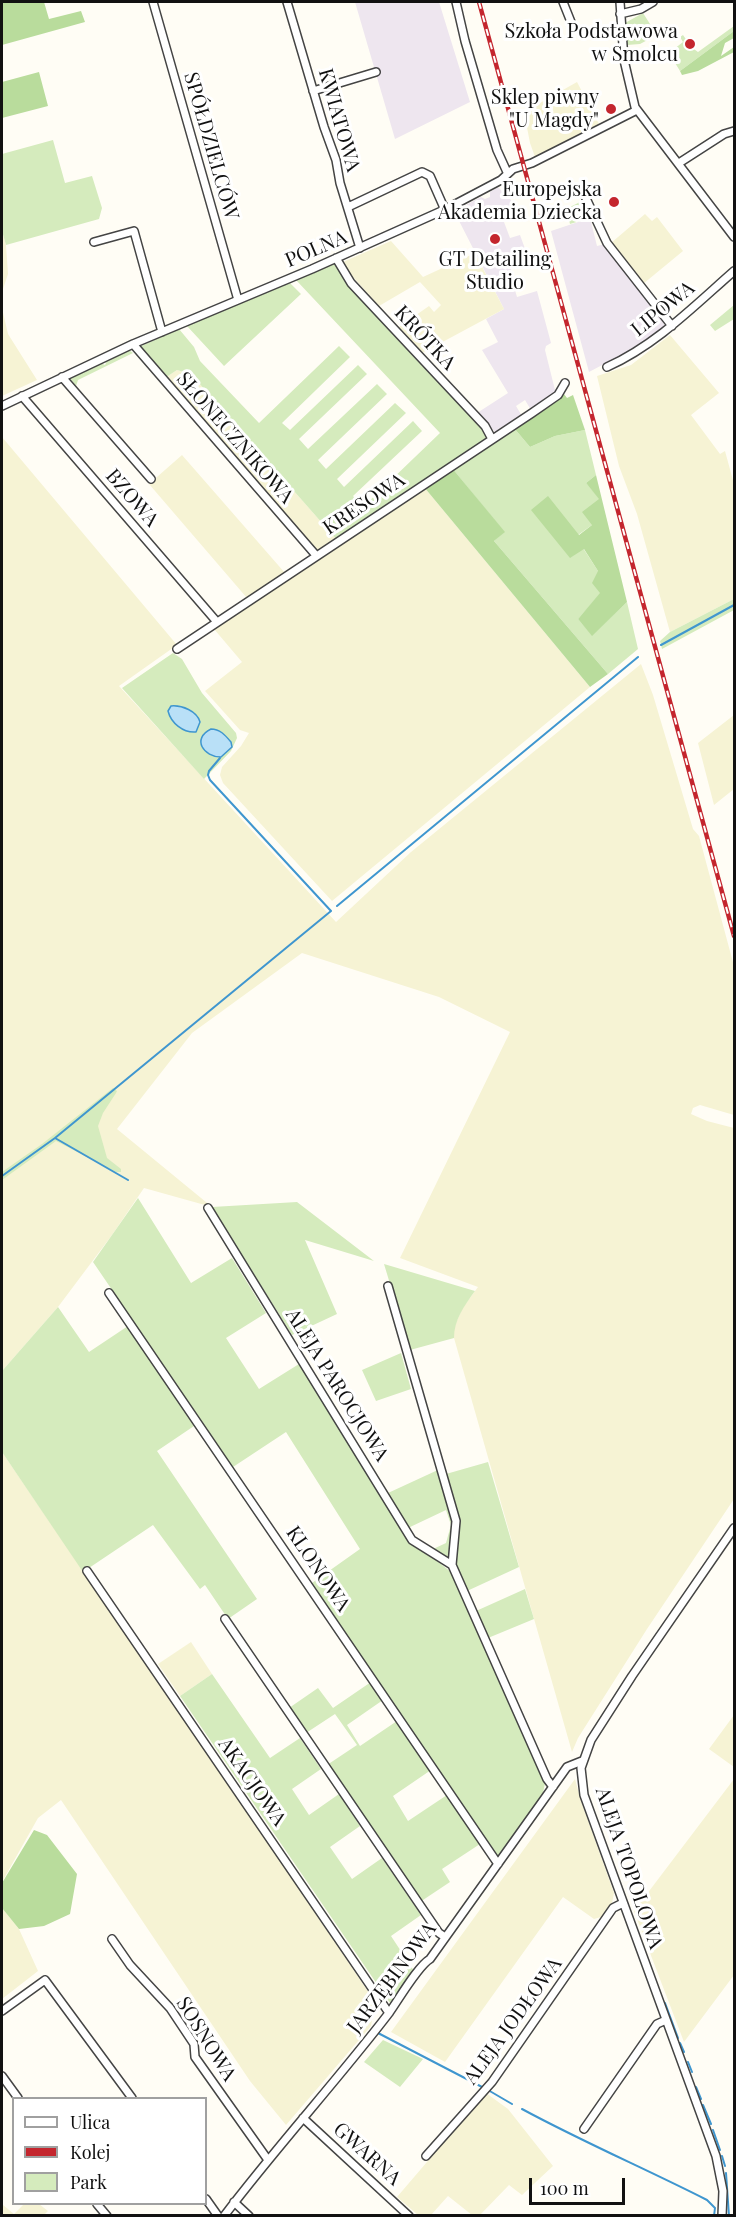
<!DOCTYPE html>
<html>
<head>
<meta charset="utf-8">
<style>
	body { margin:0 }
	#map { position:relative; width:736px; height:2217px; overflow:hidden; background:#fffdf5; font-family:"Playfair Display",serif }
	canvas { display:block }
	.frame { position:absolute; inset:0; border:3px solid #111; pointer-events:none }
	.legend { position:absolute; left:12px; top:2097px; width:195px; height:108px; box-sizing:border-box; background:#fff; border:2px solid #a0a0a0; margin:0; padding:8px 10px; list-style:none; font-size:18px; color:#111 }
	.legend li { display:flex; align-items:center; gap:12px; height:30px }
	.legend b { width:30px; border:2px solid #a0a0a0 }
	.scale { position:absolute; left:529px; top:2178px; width:96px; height:27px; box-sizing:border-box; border:3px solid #111; border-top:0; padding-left:8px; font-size:18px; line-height:21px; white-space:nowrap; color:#111; -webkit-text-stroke:4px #fff; paint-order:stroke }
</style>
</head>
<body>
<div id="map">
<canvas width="736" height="2217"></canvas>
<div class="frame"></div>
<ul class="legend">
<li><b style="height:8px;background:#fff"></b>Ulica</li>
<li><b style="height:8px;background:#c4262e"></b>Kolej</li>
<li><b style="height:16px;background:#d5ebbd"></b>Park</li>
</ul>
<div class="scale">100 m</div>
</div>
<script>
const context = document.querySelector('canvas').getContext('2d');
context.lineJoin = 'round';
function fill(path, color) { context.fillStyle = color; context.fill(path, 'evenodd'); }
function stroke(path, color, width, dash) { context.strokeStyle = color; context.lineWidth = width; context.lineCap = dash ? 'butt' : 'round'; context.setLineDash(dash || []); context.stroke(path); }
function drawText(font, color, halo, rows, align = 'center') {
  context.font = font + ' "Playfair Display",serif'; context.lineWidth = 6; context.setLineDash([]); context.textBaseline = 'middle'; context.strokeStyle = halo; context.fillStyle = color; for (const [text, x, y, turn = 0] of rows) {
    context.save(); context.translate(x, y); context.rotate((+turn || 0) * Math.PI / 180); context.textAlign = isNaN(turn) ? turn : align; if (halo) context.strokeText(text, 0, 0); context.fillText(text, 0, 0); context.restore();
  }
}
fill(new Path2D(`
	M355 2H439L470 102 395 139Z
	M498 187 511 200 516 218 504 222 510 238 520 235 531 265 511 269 512 280 517 297 537 291 551 343 546 346 545 350 556 394 531 410 525 400 516 406 522 416 496 433 477 413 508 393 482 350 498 342 486 319 504 309 454 211 481 197 485 199 490 197V192Z
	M590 218 597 246 605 244 660 317 665 326 638 346 589 372 551 231Z`), '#eee6ef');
fill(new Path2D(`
	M577 82 599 124 535 157 530 143 524 112Z
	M645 214 652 221 657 217 683 251 643 284 611 243Z
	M2 231 6 245 8 274 2 292Z
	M391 241 423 277 475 253 504 309 422 353 399 327 429 306 434 312 441 305 420 282 379 306 344 267 343 262Z
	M2 308 8 334 37 380 2 396Z
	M670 335 719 393 691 415 720 454 725 451 734 484V599L670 632 637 514 619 466 597 376 631 365Z
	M177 370 191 374 337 540 317 552 165 378Z
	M2 437 177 645 119 686 336 922 411 852 641 664 653 695 693 829 699 836 734 966V1115L700 1105 693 1108 691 1114 707 1121 734 1128V1499L647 1629 578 1738 572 1752 454 1338V1327L463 1307 478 1287 400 1258 510 1032 439 997 302 953 192 1033 117 1129 212 1207 144 1188 112 1235 58 1307 2 1371Z
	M182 455 285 573 247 598 149 484Z
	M424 487 590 687 332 901 223 783 220 775 222 767 241 746 249 733 240 730 205 691 242 662 214 629Z
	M734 715V789L714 805 698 743Z
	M2 1452 209 1755 375 2002 371 2026 286 2125 250 2081 61 1800 38 1818 2 1882Z
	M191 1642 212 1674 180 1696 158 1664Z
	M734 1715V1767L709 1749Z
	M575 1779 581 1801 614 1893 612 1903 601 1917 594 1919 563 1897 445 2062 391 2032Z
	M734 1779V1975L684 2042 634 1911Z
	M2 1908 19 1929 38 1971 2 1999Z
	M486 2093 508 2109 553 2166 522 2195 509 2185 480 2215H472L448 2196 431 2215H418L397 2197Z
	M24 2204H39L48 2211 44 2215H2L3 2205 14 2214Z`), '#f6f3d4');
fill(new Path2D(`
	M643 13 657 35 640 44 627 45 625 23Z
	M734 26V31L680 71 669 53 683 42 680 37 683 35 690 45 686 50 691 47 698 52Z
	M53 140 65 183 92 176 102 208 99 219 6 245 2 231V154Z
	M584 200 591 214 590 218 570 224 566 209Z
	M336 263 486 433 487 437 486 441 337 540 191 374 177 370 165 378 139 347 179 329 194 347 200 361 259 423 339 346 350 357 282 423 290 430 358 365 367 374 299 439 308 449 377 384 387 394 318 460 326 469 395 403 406 413 337 479 344 487 413 421 422 431 353 496 363 507 440 433 296 280Z
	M290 283 301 294 224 366 187 326Z
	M734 305V319L715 331 710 325Z
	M129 350 133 353 78 380 76 386 69 377 102 362 104 365 106 364 105 361Z
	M514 428 530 447 555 436 585 430 596 475 586 483 600 499 592 525 578 535 571 557 583 548 598 571 601 593 578 619 592 635 627 602 638 649 608 674 494 541 504 532 452 468Z
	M734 599V610L662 649 660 641 670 632Z
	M173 653 182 659 202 693 236 733 237 738 231 751 204 779 122 688Z
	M113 1088 117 1091 116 1093 103 1113 98 1126 107 1158 121 1169V1172H116L56 1141 2 1180V1172L42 1144Z
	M138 1198 191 1283 232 1258 266 1313 226 1338 259 1389 299 1364 409 1539 451 1572 545 1783 543 1793 498 1856 316 1592 312 1583 360 1549 286 1432 233 1467 93 1262Z
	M297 1202 374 1261 305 1240 337 1314 292 1335 212 1207Z
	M384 1264 475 1291C464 1306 454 1320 454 1338L410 1350Z
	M58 1307 89 1352 128 1326 197 1424 157 1451 257 1599 228 1619 205 1585 200 1589 153 1525 83 1572 2 1452V1371Z
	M401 1353 411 1389 376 1401 362 1370Z
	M488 1462 519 1567 467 1591C462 1579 454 1568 454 1554 455 1543 460 1532 459 1520L446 1474Z
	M440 1469 454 1523 450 1558 439 1556 431 1550 446 1543 451 1525 446 1510 408 1528 388 1493Z
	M525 1589 534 1619 488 1638 476 1611Z
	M212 1674 270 1758 300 1738 321 1769 292 1789 309 1815 339 1794 360 1826 330 1847 352 1879 382 1858 421 1915 391 1936 414 1971 390 2003 180 1696Z
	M371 1682 383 1700 347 1725 360 1746 397 1721 431 1770 393 1796 408 1821 447 1795 480 1844 442 1869 450 1882 420 1902 327 1765 357 1745 335 1714 306 1733 289 1708 318 1688 333 1708Z
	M383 2040 423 2059 400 2087 364 2062Z`), '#d5ebbd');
fill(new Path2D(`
	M2 2H44L49 19 81 11 85 22 2 45Z
	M734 31V38L725 43 721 56 734 47V52L698 71 682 75 680 71Z
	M39 72 48 106 2 118V82Z
	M564 394 567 398 573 395 585 430 555 436 530 447 514 428Z
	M452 468 505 532 494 541 608 674 590 687 424 487Z
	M596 475 627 602 592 636 578 619 600 593 592 583 598 571 584 549 570 558 531 510 548 496 579 535 592 525 582 512 599 499 586 483Z
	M34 1830 47 1835 77 1874 70 1914 44 1926 19 1929 2 1908V1883Z`), '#b9dc9c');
const water = new Path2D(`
	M171 706C182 705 197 711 200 722L196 732C183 733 171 723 168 711Z
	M211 729C220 729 225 735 231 742L232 747 221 757C204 757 191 739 211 729Z`);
fill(water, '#b9e0f7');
stroke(water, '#3f96cf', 1.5);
stroke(new Path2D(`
	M661 645 734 605
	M337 906 638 657
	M2 1176 55 1138
	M128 1180 55 1138 331 911 210 780 208 775 209 771 220 758
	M665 2003 678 2038
	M378 2033 484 2088
	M680 2043 684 2052
	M688 2062 692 2072
	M696 2087 701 2099
	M488 2090 512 2104
	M703 2105 711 2124
	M522 2109C583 2142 646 2169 707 2200L715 2208 714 2216
	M713 2130 720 2150
	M722 2156 725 2166
	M726 2173 729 2216`), '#3f96cf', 2);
const minor = new Path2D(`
	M153 2 238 300
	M287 2 324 127 336 160 340 183 360 248
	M456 2 465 41 497 150 507 172
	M563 2 571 22
	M620 2 624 60 635 107 734 237
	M620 14 641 9 653 2
	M313 91 376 72
	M679 163 724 134 734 131
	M584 194 607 243 672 326
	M348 207 422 172 430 176 445 210
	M94 242 134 231 162 332
	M336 258 351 283 485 426 492 439
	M133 344 314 553
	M607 367C656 345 694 306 734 271
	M62 377 151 479
	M22 396 217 622
	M2 406 133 344 312 269 446 209 501 180 513 169 532 163 637 110
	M177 649 532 413 558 395 565 383
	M208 1208 412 1540 452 1565 547 1779 553 1787
	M388 1286 456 1521 452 1565
	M109 1293 498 1864
	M87 1571 389 2013
	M225 1619 439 1933 445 1937
	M112 1939 130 1965 170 2008 194 2044 195 2057 268 2160
	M2 2011 45 1980 132 2098
	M2 2076 18 2098
	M303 2118 409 2216
	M584 2129 657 2024 666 2020
	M426 2156 492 2082 613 1908 623 1903
	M206 2199 218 2216
	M234 2202 249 2216
	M97 2204 107 2216
	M224 2216C277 2146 336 2082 389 2013 399 1999 418 1966 430 1959L567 1767 582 1761
	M722 2216 723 2191 716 2156 584 1795 581 1768 591 1740 632 1676 734 1528`);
stroke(minor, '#444', 10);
stroke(minor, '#fff', 7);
const rail = new Path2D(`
	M479 2 734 936`);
stroke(rail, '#c4262e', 4.5);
stroke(rail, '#fff', 2, [7]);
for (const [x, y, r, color] of [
	[690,44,6,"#c4262e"],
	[611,109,6,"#c4262e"],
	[614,202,6,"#c4262e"],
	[495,239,6,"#c4262e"]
]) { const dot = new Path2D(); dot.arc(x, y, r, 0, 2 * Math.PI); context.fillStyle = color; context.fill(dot); stroke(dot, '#fff', 2); }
drawText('20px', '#111', '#fff', [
	["Szkoła Podstawowa",678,32],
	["w Smolcu",678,55],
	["Sklep piwny",599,98],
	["\"U Magdy\"",599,121],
	["Europejska",602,190],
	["Akademia Dziecka",602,213],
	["GT Detailing",495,260,"center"],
	["Studio",495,283,"center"]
], 'right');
drawText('20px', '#111', '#fff', [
	["KWIATOWA",339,120,74],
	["SPÓŁDZIELCÓW",211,146,74],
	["POLNA",316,249,-23],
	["LIPOWA",663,309,-39],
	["KRÓTKA",425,338,47],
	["SŁONECZNIKOWA",235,438,49],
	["BZOWA",132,498,49],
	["KRESOWA",364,504,-34],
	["ALEJA PAROCJOWA",337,1385,58],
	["KLONOWA",318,1569,56],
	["AKACJOWA",252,1782,55],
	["ALEJA TOPOLOWA",629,1868,71],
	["JARZĘBINOWA",392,1978,-53],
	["ALEJA JODŁOWA",513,2021,-54],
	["SOSNOWA",206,2039,58],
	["GWARNA",367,2154,42]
]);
</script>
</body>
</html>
